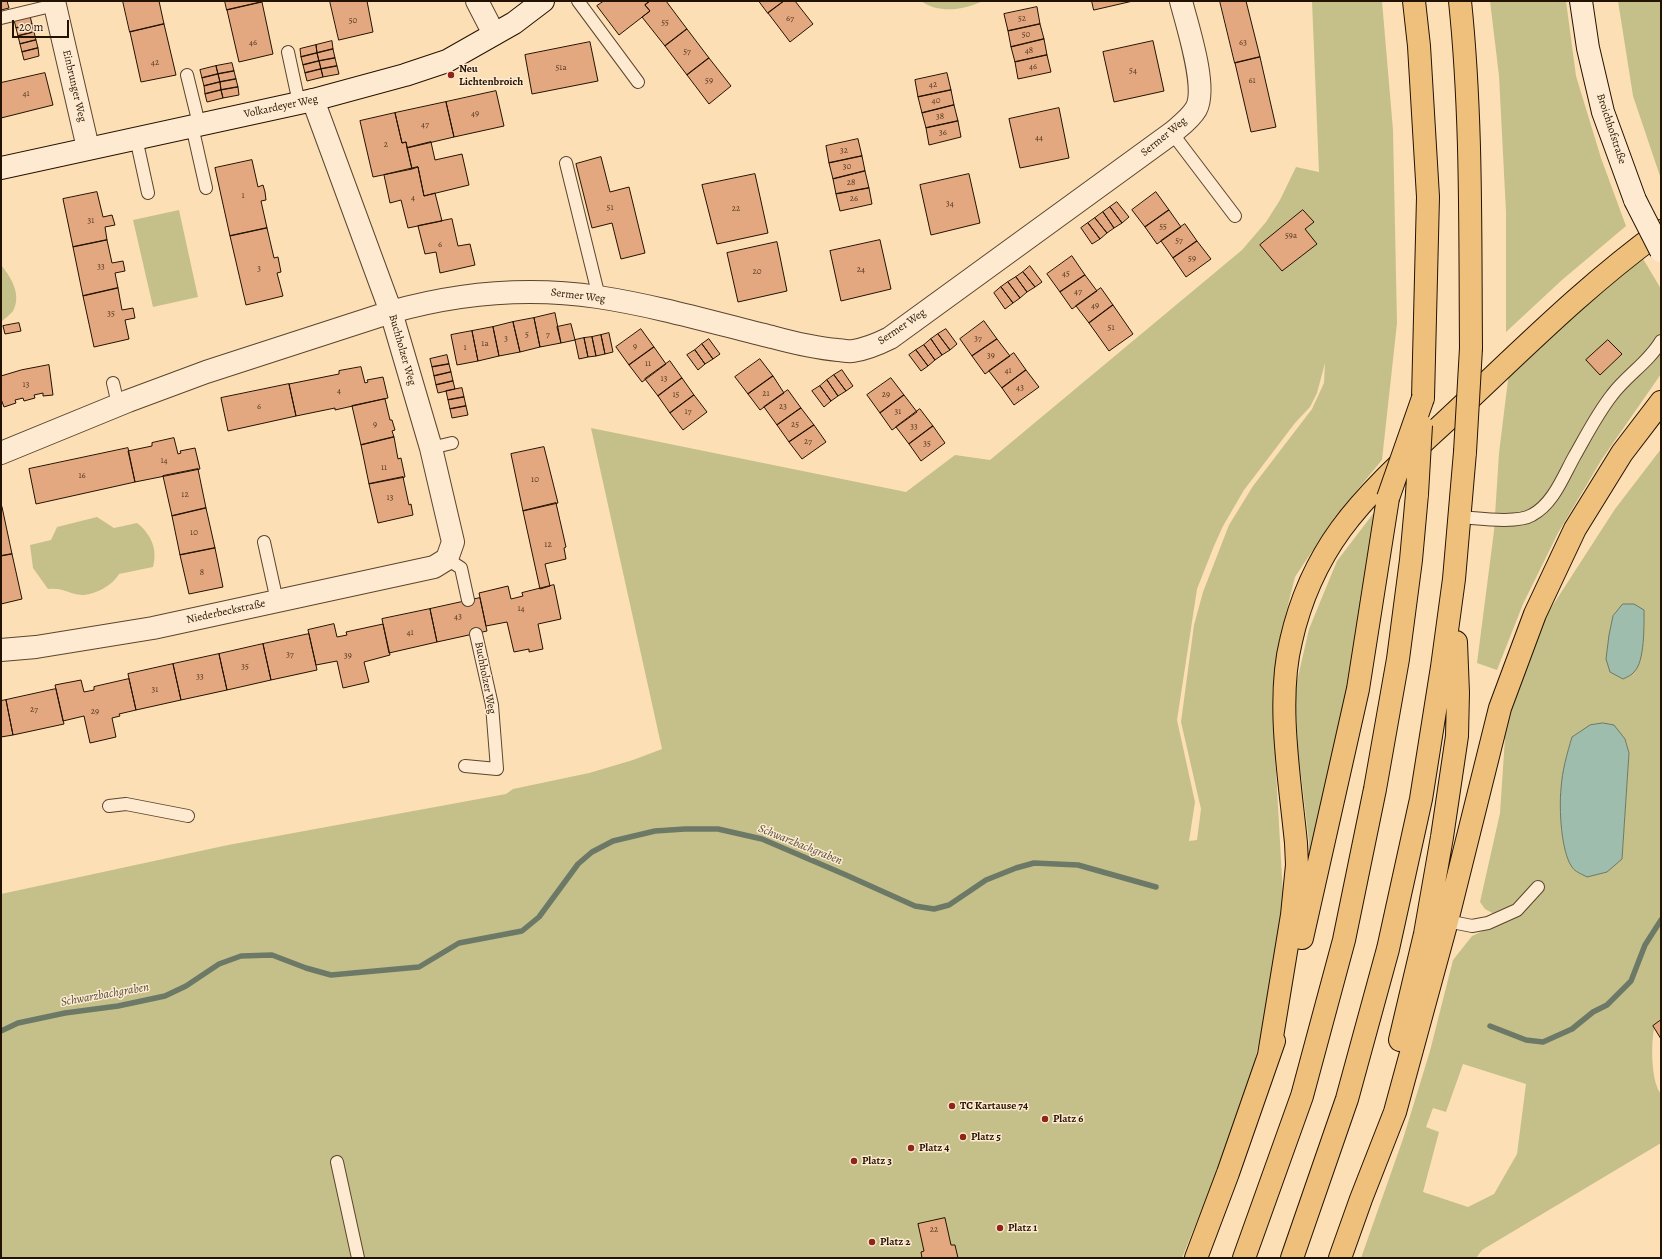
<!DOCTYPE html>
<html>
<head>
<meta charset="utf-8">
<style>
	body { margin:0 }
	#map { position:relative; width:1662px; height:1259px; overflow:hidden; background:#fddfb6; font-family:Alegreya,serif }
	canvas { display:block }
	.frame { position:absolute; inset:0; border:2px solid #231200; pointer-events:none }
	.scale { position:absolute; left:12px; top:20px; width:57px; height:18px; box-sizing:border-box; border:2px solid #231200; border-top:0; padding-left:5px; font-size:12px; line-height:14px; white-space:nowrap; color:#231200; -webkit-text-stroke:3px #feead0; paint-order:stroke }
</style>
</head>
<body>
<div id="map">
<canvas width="1662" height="1259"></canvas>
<div class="frame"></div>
<div class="scale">20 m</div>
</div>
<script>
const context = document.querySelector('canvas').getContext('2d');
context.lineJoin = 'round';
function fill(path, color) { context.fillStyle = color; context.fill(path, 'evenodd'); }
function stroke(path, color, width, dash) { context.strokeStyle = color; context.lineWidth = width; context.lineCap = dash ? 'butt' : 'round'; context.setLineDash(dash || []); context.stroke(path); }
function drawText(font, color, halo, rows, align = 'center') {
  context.font = font + ' Alegreya,serif'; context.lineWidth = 3; context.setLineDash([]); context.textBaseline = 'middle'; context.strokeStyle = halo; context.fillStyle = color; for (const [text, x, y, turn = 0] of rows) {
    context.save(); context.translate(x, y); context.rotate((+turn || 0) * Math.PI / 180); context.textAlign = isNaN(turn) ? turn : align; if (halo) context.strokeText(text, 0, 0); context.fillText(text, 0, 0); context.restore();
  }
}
fill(new Path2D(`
	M921 1H983C964 10 939 14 921 1Z
	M1312 1H1382L1393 130 1397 323 1382 460 1334 518 1295 577 1280 637 1273 718 1283 895 1270 996 1254 1064 1213 1181 1182 1258H1V894L228 845 506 794 513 789 589 773 633 760 662 749 591 428 906 492 955 455 990 460 1242 250 1266 222 1280 200 1296 167 1319 172ZM1325 363 1324 383 1312 409 1253 486 1229 525 1203 592 1194 625 1181 722 1201 809 1197 840 1189 841 1195 802 1177 720 1197 589 1214 546 1223 526 1244 490 1295 423 1310 407 1317 393Z
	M1490 1H1566L1576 76 1601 158 1626 226 1562 280 1506 332V212L1499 76Z
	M1618 1H1661V179L1633 96Z
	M179 210 198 297 153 307 133 220Z
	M1642 257 1661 289V374L1602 459 1558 533 1523 604 1497 670 1477 663 1494 531 1499 453 1509 372 1560 326Z
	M1 265C11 277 22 295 13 311 10 315 4 319 1 322Z
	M1661 449V1018C1659 1021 1655 1025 1654 1029 1651 1044 1651 1082 1661 1094V1143L1482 1250 1476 1258H1361L1403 1139 1430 1051 1453 960 1472 936 1500 923 1494 914 1485 909 1480 902 1500 813 1506 723 1516 690 1540 625 1615 509ZM1572 737 1625 739 1629 753 1622 859 1573 869C1553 833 1561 775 1572 737ZM1463 1064 1526 1084 1517 1154 1494 1194 1468 1207 1423 1192 1439 1132 1426 1127 1433 1108 1446 1112Z
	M1379 506 1349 695 1307 879 1309 842 1298 750 1295 690 1309 629 1337 561Z
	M97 517 114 528 137 523C151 534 158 549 153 567L119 574C113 585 95 595 82 595 69 594 62 587 48 589L33 568 30 545 51 540 57 527Z`), '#c5c08a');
const water = new Path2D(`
	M1623 604H1634L1644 610C1644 624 1645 662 1634 672 1632 675 1627 677 1623 679L1610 672 1606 659 1609 635 1613 616Z
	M1603 723 1614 725 1625 739 1629 753 1622 859 1607 872 1587 877C1582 874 1575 872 1572 867 1561 852 1559 808 1561 789 1562 771 1567 754 1572 737L1590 725Z`);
fill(water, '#9fbdac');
stroke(water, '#6d7967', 1);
stroke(new Path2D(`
	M1490 1026 1526 1040 1543 1042 1572 1029 1593 1012 1607 1005 1631 981 1645 945 1661 920
	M1 1031 18 1023 65 1013 118 1006 165 996 186 986 219 964 241 956 272 955 306 968 331 975 419 967 459 943 522 931 539 917 578 864 592 852 613 841 655 831 685 829H718L762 839 846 875 915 906 934 909 949 905 986 880 1016 868 1034 863 1078 865 1156 887`), '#6d7967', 5.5);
const building = new Path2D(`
	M1 1H7L9 8 1 10Z
	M123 1H159L164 24 130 32Z
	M225 1H262V2L227 10Z
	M330 1H367L373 32 339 40Z
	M604 1H650L645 5 650 11 619 35 597 6Z
	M650 1H666L687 29 665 46 642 17 650 11 645 5Z
	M759 1H784L768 13Z
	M784 1H795L813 24 790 42 768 13Z
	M1092 1H1133L1094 10Z
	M1220 1H1246L1260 57 1235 63Z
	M262 2 273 54 239 62 227 10Z
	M1037 7 1040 24 1008 31 1004 14Z
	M30 16 32 24 16 28 14 20Z
	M32 24 34 32 18 36 16 28Z
	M164 24 176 75 141 82 130 32Z
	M1040 24 1044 39 1011 47 1008 31Z
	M687 29 709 58 687 75 665 46Z
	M34 32 36 40 20 44 18 36Z
	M1044 39 1047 55 1015 62 1011 47Z
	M36 40 38 48 22 52 20 44Z
	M332 41 333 49 317 53 316 45Z
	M1153 41 1164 91 1114 102 1103 52Z
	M590 42 598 81 532 94 525 55Z
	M316 45 317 53 301 57 300 49Z
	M38 48 39 56 24 60 22 52Z
	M333 49 335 58 319 61 317 53Z
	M317 53 319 61 303 65 301 57Z
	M1047 55 1051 72 1018 79 1015 62Z
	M1260 57 1276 127 1251 132 1235 63Z
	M335 58 337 66 321 69 319 61Z
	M709 58 731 86 709 104 687 75Z
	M319 61 321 69 305 73 303 65Z
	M232 63 234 71 218 74 216 66Z
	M216 66 218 74 202 78 200 70Z
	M337 66 339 74 323 77 321 69Z
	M321 69 323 77 307 81 305 73Z
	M234 71 236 79 220 82 218 74Z
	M45 73 53 105 1 118V83Z
	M947 73 951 90 918 97 915 80Z
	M218 74 220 82 204 86 202 78Z
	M236 79 238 87 221 90 220 82Z
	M220 82 221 90 205 94 204 86Z
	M238 87 239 95 223 98 221 90Z
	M221 90 223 98 207 102 205 94Z
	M951 90 954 105 922 113 918 97Z
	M496 91 504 126 454 137 446 102Z
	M446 102 454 137 407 148 406 142 402 143 395 113Z
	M954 105 958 121 926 128 922 113Z
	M1059 108 1069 158 1020 168 1009 119Z
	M395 113 402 143 406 142 412 169 373 177 360 121Z
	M958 121 961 137 929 145 926 128Z
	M858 139 862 156 829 163 826 146Z
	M431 142 435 160 462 154 469 185 424 196 418 167 412 169 407 148Z
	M862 156 865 171 833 179 829 163Z
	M601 157 610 192 629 187 645 253 621 259 612 223 592 228 576 164Z
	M252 160 258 187 263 185 265 192 266 200 261 201 267 228 230 236 215 168Z
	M418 167 424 196 435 193 442 221 408 228 401 200 390 203 384 175Z
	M865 171 869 188 836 194 833 179Z
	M755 174 768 233 717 244 702 185Z
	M969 174 980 223 931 235 920 185Z
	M869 188 872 204 840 211 836 194Z
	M97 192 103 217 112 215 115 225 105 227 107 240 73 247 63 199Z
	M1156 192 1169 210 1145 227 1132 210Z
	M1117 202 1129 217 1122 223 1110 207Z
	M1110 207 1122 223 1114 228 1103 212Z
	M1169 210 1181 227 1157 244 1145 227Z
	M1303 210 1314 222 1305 229 1317 244 1282 271 1260 245Z
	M1103 212 1114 228 1107 233 1095 218Z
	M1095 218 1107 233 1100 239 1088 223Z
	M452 219 458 246 470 244 475 265 440 273 436 252 425 254 418 226Z
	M1088 223 1100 239 1092 244 1081 228Z
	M1185 224 1197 241 1173 258 1161 241Z
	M267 228 274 258 278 257 281 272 277 273 283 296 246 305 230 236Z
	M107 240 112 263 123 261 125 271 115 273 118 288 83 296 73 247Z
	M880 240 891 289 841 301 830 251Z
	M1197 241 1211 259 1186 277 1173 258Z
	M777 242 787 291 738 302 727 253Z
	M1072 256 1085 275 1060 292 1047 274Z
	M1030 266 1042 282 1035 287 1023 272Z
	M1023 272 1035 287 1027 292 1016 277Z
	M1085 275 1097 291 1072 309 1060 292Z
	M1016 277 1027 292 1020 298 1008 282Z
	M1008 282 1020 298 1013 303 1001 287Z
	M1001 287 1013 303 1005 309 994 293Z
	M118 288 122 310 133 308 135 318 125 320 129 339 94 347 83 296Z
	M1101 288 1113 305 1089 323 1076 306Z
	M1113 305 1133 334 1109 351 1089 323Z
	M555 313 561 343 540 347 534 318Z
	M534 318 540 347 520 352 513 322Z
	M984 321 997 339 972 356 960 339Z
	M513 322 520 352 499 356 493 327Z
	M19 323 21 331 5 334 3 326Z
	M571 324 575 340 561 343 557 327Z
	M493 327 499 356 478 361 472 331Z
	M641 329 654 347 629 365 616 347Z
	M946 329 957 344 950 350 938 334Z
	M472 331 478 361 457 365 451 335Z
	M609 333 613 352 605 354 601 335Z
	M938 334 950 350 942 355 931 339Z
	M601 335 605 354 596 356 592 337Z
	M592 337 596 356 588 357 584 338Z
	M584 338 588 357 579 359 575 340Z
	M709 339 720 354 713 359 702 344Z
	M931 339 942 355 935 360 924 345Z
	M997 339 1010 356 985 374 972 356Z
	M1608 340 1622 354 1600 375 1586 360Z
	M702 344 713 359 705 364 695 350Z
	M924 345 935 360 928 366 916 350Z
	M654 347 666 364 642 382 629 365Z
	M695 350 705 364 698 370 687 355Z
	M916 350 928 366 921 371 909 355Z
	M1014 353 1026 370 1002 388 989 371Z
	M447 355 449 364 432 367 430 359Z
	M760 359 773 376 748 394 735 377Z
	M670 361 682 378 658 396 645 379Z
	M449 364 451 372 434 376 432 367Z
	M49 365 53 395 43 396V393L34 395 35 398 24 401 23 398 15 400 16 403 4 407 1 399V376L21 370Z
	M361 367 365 383 368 382 367 380 383 377 388 398 335 410V408L296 416 289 384 339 374V371Z
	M842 370 853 386 846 391 834 375Z
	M1026 370 1039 387 1014 405 1002 388Z
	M451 372 453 381 436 385 434 376Z
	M834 375 846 391 838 396 827 380Z
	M773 376 784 393 760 410 748 394Z
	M682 378 694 395 670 413 658 396Z
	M891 378 904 395 880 413 867 395Z
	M827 380 838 396 831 401 820 386Z
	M453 381 455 389 438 393 436 385Z
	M289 384 296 416 228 431 221 398Z
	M820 386 831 401 824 407 812 391Z
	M462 388 464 397 448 400 446 391Z
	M788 390 801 408 777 425 764 407Z
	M694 395 707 412 683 430 670 413Z
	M904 395 917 412 892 430 880 413Z
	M464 397 466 406 450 409 448 400Z
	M385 399 390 420H392L395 430 392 431 394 437 361 445 352 406Z
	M466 406 468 415 452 418 450 409Z
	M801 408 814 425 789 442 777 425Z
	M920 409 933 426 909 444 896 427Z
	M814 425 826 442 802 459 789 442Z
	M933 426 945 443 921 461 909 444Z
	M394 437 398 459 401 458 405 477 369 484 361 445Z
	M174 438 178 454 181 453 180 451 195 448 200 469 135 482 128 451 152 446V443Z
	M544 447 558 503 523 511 511 454Z
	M128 448 135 482 36 504 29 469Z
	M198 469 206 508 172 516 163 476Z
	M403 477 409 505 411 504 413 515 378 523 369 484Z
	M556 503 566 547 564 548 566 559 545 564 550 586 540 589 523 511Z
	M2 507 12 554 1 556V508Z
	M206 508 215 548 180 555 172 516Z
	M215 548 223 587 189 594 180 555Z
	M12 554 22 599 1 604V556Z
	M554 585 561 619 538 624 543 649 529 652V649L514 652 507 622 486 626 479 593 508 586 511 599 523 596 522 593Z
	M480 598 487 631 437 642 430 609Z
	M430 609 437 642 389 653 382 619Z
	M334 624 337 637 347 635 346 632 383 624 390 655 364 662 369 682 343 688 337 661 316 665 308 630Z
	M309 634 317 670 271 680 263 644Z
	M263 644 271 680 227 690 219 654Z
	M219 654 227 690 181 700 173 664Z
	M173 664 181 700 136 710 128 674Z
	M129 679 136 710 119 714 120 716 112 718 116 737 90 743 84 716 63 721 55 685 81 680 84 692 94 690V687Z
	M56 689 64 724 13 735 6 700Z
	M6 700 13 735 1 737V701Z
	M1661 1020V1039L1653 1026Z
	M945 1218 951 1245H955L958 1258H922L921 1252 924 1251 918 1224Z`);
fill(building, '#e4a880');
stroke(building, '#231200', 1);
const lane = new Path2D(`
	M578 1 638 82
	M1 18 55 5
	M288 52 299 103
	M187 75 199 124
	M192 126 206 188
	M1172 133 1235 216
	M136 138 148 193
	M566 163 599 297
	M113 383 118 404
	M431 448 452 443
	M1460 517C1477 518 1517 524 1532 515 1553 504 1563 477 1574 457 1586 436 1597 414 1612 395 1627 375 1649 362 1661 341
	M264 542 277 601
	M447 559 461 568 468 600
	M465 766 497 769 492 705 476 634
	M109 806 126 804 188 816
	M1447 921 1472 926 1488 923 1517 910 1538 887
	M337 1162 358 1258`);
const street = new Path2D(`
	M54 1 88 148
	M477 1 494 34
	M1 453 128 401 206 372 391 312C458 293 530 287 598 297 657 306 715 323 772 337 794 343 815 348 838 350 842 350 848 352 853 351 866 349 878 344 890 338L1172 133C1180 126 1190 119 1196 109 1208 88 1187 25 1181 1
	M1 650 36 647 153 628 434 567 447 559 453 542 431 448 391 312 313 100`);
const secondary = new Path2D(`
	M1581 1 1588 48 1603 112 1635 200
	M1 168 313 100 405 75 447 61 514 23 543 1`);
const highway = new Path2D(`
	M1414 1 1419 46 1428 197 1423 398
	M1460 1C1472 116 1470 233 1471 348
	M1302 938 1358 689 1388 498
	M1400 1040 1425 934 1442 837 1457 736 1458 693 1456 642
	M1269 1055 1292 915 1297 865 1296 843C1290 781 1276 701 1291 641 1300 601 1317 562 1341 529 1375 483 1420 446 1462 406 1526 346 1589 283 1661 231
	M1196 1258 1228 1173 1274 1041
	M1244 1258 1302 1096 1344 940 1375 789 1398 659 1411 560 1417 494
	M1292 1258 1347 1099 1388 949 1421 799 1442 667 1454 579 1465 452
	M1340 1258 1361 1199 1395 1112 1447 921 1500 708 1535 614 1575 529 1622 453 1661 402`);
stroke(lane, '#5a452e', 14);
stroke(street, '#5a452e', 24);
stroke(secondary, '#231200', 24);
stroke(highway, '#231200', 24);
stroke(lane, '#feead0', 12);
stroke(street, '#feead0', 22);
stroke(secondary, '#feead0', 22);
stroke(highway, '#eec07b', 22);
const secondaryBridge = new Path2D(`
	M1635 200 1661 251`);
const highwayBridge = new Path2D(`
	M1465 452 1471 348
	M1417 494 1421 425
	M1388 498 1423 398`);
stroke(secondaryBridge, '#231200', 24, []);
stroke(highwayBridge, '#231200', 24, []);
stroke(secondaryBridge, '#feead0', 22);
stroke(highwayBridge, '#eec07b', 22);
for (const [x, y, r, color] of [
	[451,75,4,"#8f2418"],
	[952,1106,4,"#8f2418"],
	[1045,1119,4,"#8f2418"],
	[963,1137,4,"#8f2418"],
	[911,1148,4,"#8f2418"],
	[854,1161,4,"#8f2418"],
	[1000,1228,4,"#8f2418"],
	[872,1242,4,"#8f2418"]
]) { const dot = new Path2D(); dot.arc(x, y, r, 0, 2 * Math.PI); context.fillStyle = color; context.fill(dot); stroke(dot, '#feead0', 1.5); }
drawText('9px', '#533820', null, [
	["67",790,19],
	["52",1022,19],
	["50",353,21],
	["55",665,23],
	["50",1026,35],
	["46",253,43],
	["63",1243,43],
	["48",1029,51],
	["57",687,52],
	["42",155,63],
	["46",1033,67],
	["51a",561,68],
	["54",1133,71],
	["59",709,81],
	["61",1252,81],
	["42",933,85],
	["41",26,94],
	["40",936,101],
	["49",475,114],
	["38",940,117],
	["47",425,125],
	["36",943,133],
	["44",1039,138],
	["2",386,145],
	["32",844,151],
	["30",847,167],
	["28",851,183],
	["1",243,196],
	["4",413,198],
	["26",854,199],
	["34",950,204],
	["51",610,208],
	["22",736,209],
	["31",91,221],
	["55",1163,227],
	["59a",1291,236],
	["57",1179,241],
	["6",440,245],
	["59",1192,259],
	["33",101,267],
	["3",259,269],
	["24",861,270],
	["20",757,272],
	["45",1066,274],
	["47",1078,292],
	["49",1095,306],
	["35",111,314],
	["51",1111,328],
	["5",527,335],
	["7",548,335],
	["3",506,339],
	["37",978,339],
	["1a",485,344],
	["9",635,347],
	["1",465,348],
	["39",991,356],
	["11",648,364],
	["41",1008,371],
	["13",664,379],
	["13",26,385],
	["43",1020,388],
	["4",339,391],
	["21",766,394],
	["15",676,395],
	["29",886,395],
	["6",259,407],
	["23",783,407],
	["17",688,412],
	["31",898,412],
	["9",375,425],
	["25",795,425],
	["33",914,427],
	["27",808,442],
	["35",927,444],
	["14",164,461],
	["11",384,468],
	["16",82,476],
	["10",535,480],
	["12",185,495],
	["13",390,498],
	["10",194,533],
	["12",548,545],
	["8",202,573],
	["14",521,609],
	["43",458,617],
	["41",410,633],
	["37",290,655],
	["39",348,656],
	["35",245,667],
	["33",200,677],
	["31",155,690],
	["27",34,710],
	["29",95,712],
	["22",934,1230]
]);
drawText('bold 11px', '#231200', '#feead0', [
	["Neu",459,69],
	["Lichtenbroich",459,82],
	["TC Kartause 74",960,1106],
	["Platz 6",1053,1119],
	["Platz 5",971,1137],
	["Platz 4",919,1148],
	["Platz 3",862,1161],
	["Platz 1",1008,1228],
	["Platz 2",880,1242]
], 'left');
drawText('11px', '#231200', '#feead0', [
	["Einbrunger Weg",74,86,77],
	["Volkardeyer Weg",281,107,-12],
	["Broichhofstraße",1611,129,72],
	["Sermer Weg",1164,137,-39],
	["Sermer Weg",578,296,7],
	["Sermer Weg",902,327,-34],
	["Buchholzer Weg",402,350,74],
	["Niederbeckstraße",226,612,-12],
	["Buchholzer Weg",485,678,79]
]);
drawText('italic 12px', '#4e4e3c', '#feead0', [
	["Schwarzbachgraben",800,845,22],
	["Schwarzbachgraben",105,995,-10]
]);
</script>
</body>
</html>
